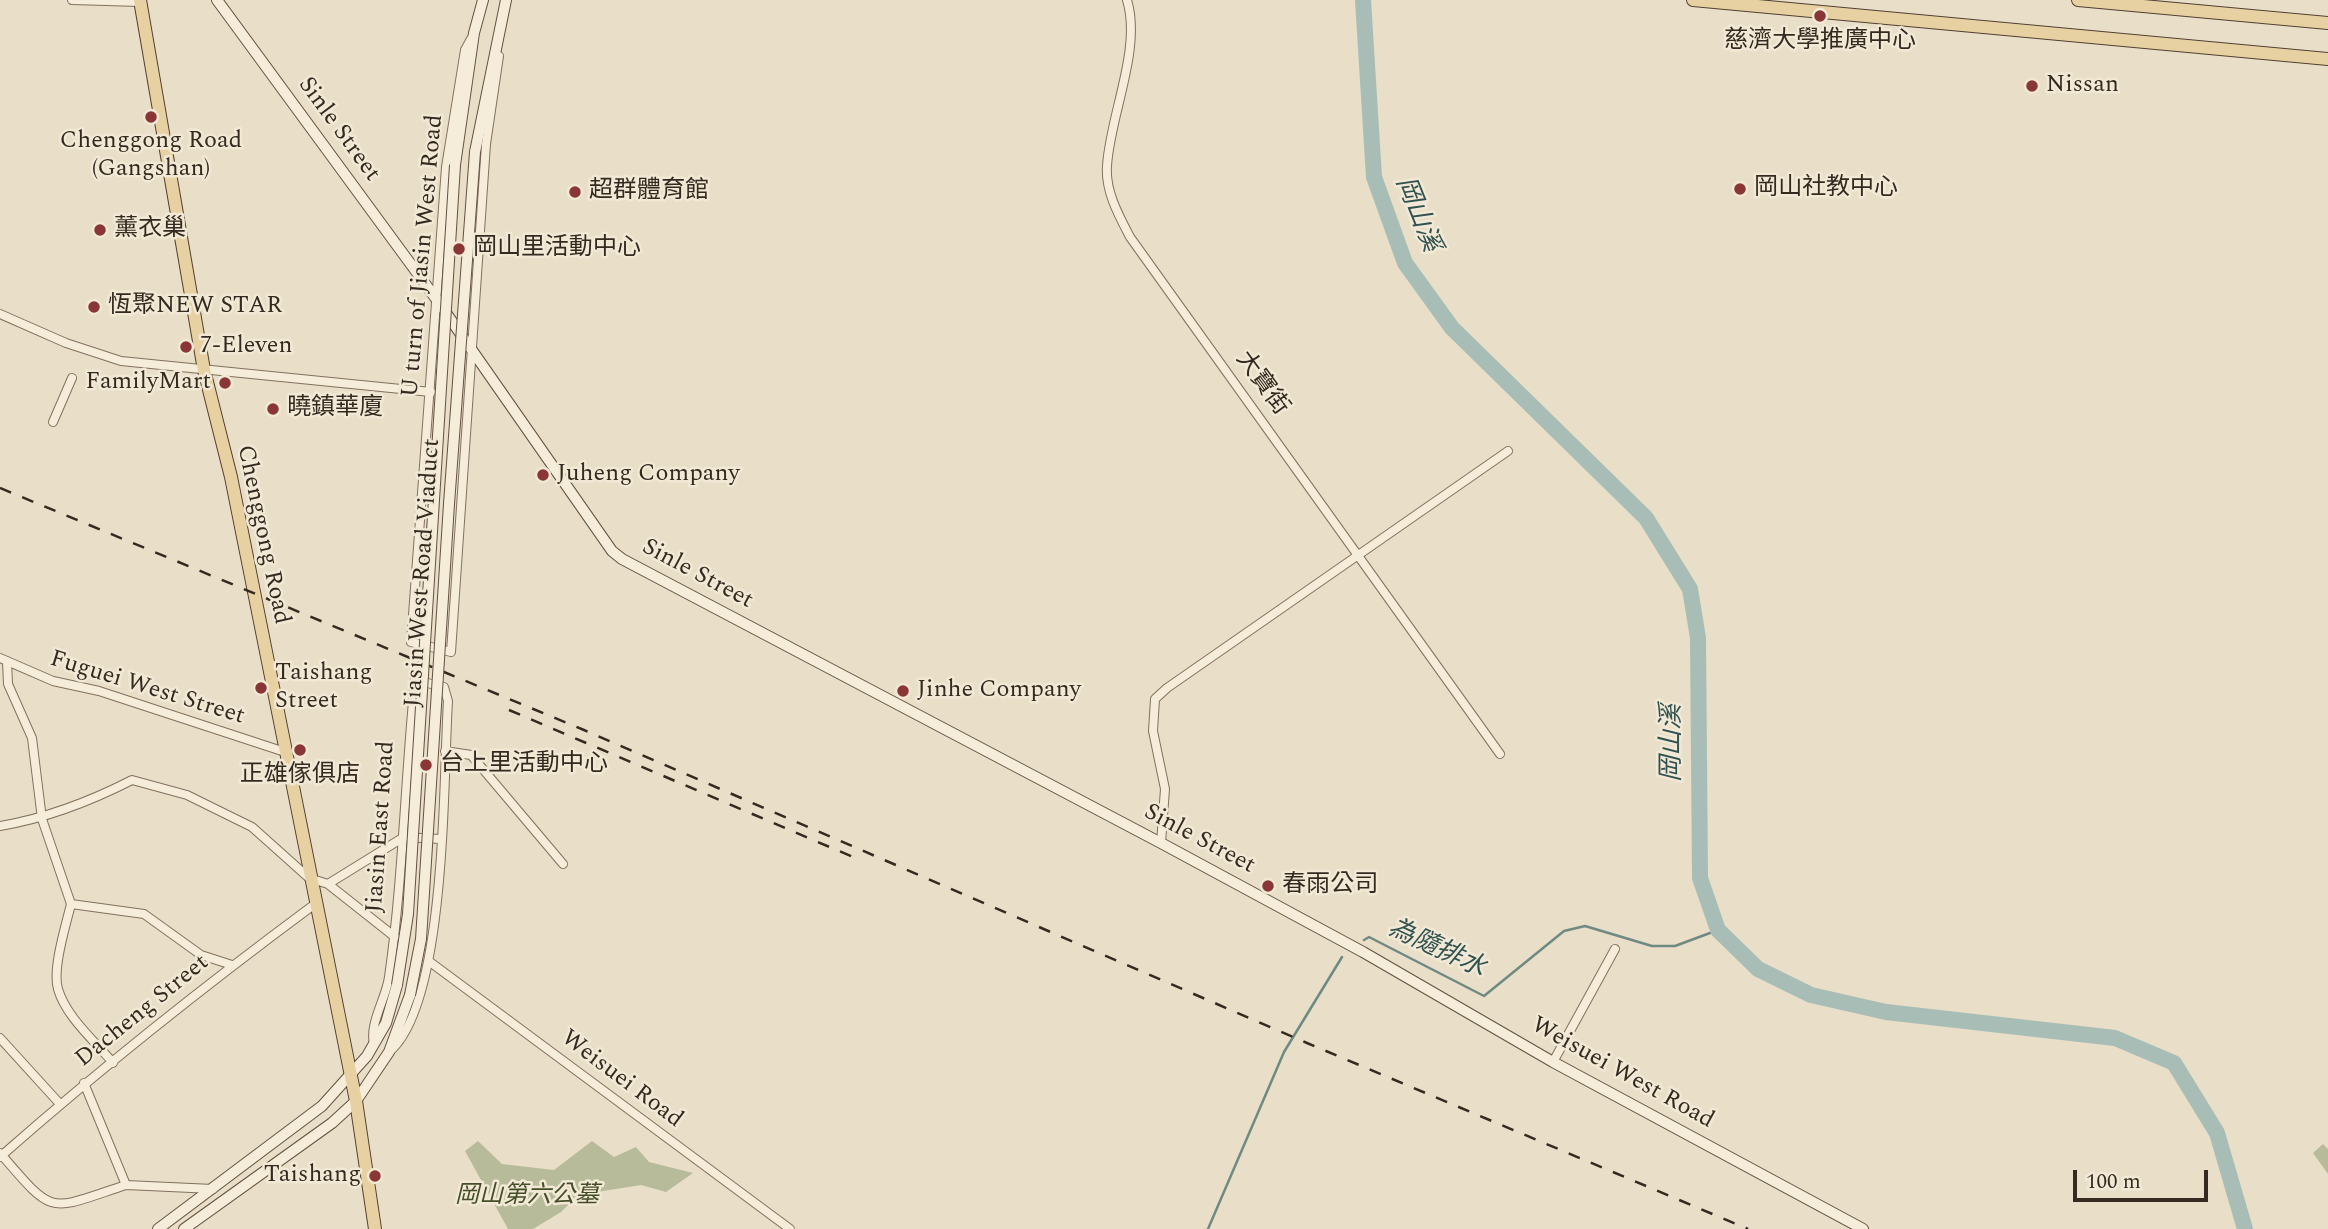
<!DOCTYPE html>
<html>
<head>
<meta charset="utf-8">
<style>
	body { margin:0 }
	#map { position:relative; width:2328px; height:1229px; overflow:hidden; background:#e9dec7; font-family:Spectral,serif }
	canvas { display:block }
	.scale { position:absolute; left:2073px; top:1170px; width:135px; height:32px; box-sizing:border-box; border:4px solid #342a20; border-top:0; padding-left:9px; font-size:21px; line-height:24px; white-space:nowrap; color:#342a20; -webkit-text-stroke:5px #f1e9d5; paint-order:stroke }
</style>
</head>
<body>
<div id="map">
<canvas width="2328" height="1229"></canvas>
<div class="scale">100 m</div>
</div>
<script>
const context = document.querySelector('canvas').getContext('2d');
context.lineJoin = 'round';
function fill(path, color) { context.fillStyle = color; context.fill(path, 'evenodd'); }
function stroke(path, color, width, dash) { context.strokeStyle = color; context.lineWidth = width; context.lineCap = dash ? 'butt' : 'round'; context.setLineDash(dash || []); context.stroke(path); }
function drawText(font, color, halo, rows, align = 'center') {
  context.font = font + ' Spectral,"Noto Sans TC",serif'; context.lineWidth = 5; context.setLineDash([]); context.textBaseline = 'middle'; context.strokeStyle = halo; context.fillStyle = color; for (const [text, x, y, turn = 0] of rows) {
    context.save(); context.translate(x, y); context.rotate((+turn || 0) * Math.PI / 180); context.textAlign = isNaN(turn) ? turn : align; if (halo) context.strokeText(text, 0, 0); context.fillText(text, 0, 0); context.restore();
  }
}
fill(new Path2D(`
	M478 1141 502 1164 554 1170 592 1141 614 1157 636 1147 649 1162 693 1173 666 1192 641 1185 578 1195 561 1212 533 1229H508L465 1151Z
	M2323 1144 2328 1149V1174L2313 1153Z`), '#b8bb9a');
stroke(new Path2D(`
	M1364 940 1369 937 1484 996 1564 931 1585 926 1652 946H1675L1718 930
	M1208 1229 1284 1052 1342 957`), '#6f8a83', 2.5);
stroke(new Path2D(`
	M1363 0 1374 177 1405 263 1452 328 1646 518 1690 589 1698 638 1700 878 1718 930 1758 969 1811 995 1886 1012 2115 1038 2174 1063 2217 1133 2245 1229`), '#a7bdb6', 16);
const street = new Path2D(`
	M72 0 140 2
	M1127 0C1142 49 1110 115 1107 166 1105 191 1119 216 1130 237L1500 754
	M471 39 465 50 446 167 411 642 451 652 486 144 499 56
	M0 314 66 343 121 361 431 392
	M53 422 72 378
	M0 658 53 681 99 691 285 752
	M7 661 8 684 32 738 42 819 71 904 144 914 201 955 232 965
	M445 751 471 755 563 864
	M0 826C48 818 89 802 132 780L187 795 252 827 309 878 328 884 395 937
	M1161 843 1165 789 1153 731 1155 699 1167 688 1508 451
	M328 884 404 837 440 839
	M71 904C66 925 52 969 58 989 66 1017 95 1041 113 1063
	M430 962 790 1229
	M0 1038 60 1104
	M374 1044C369 1023 386 999 389 977 403 879 405 779 415 680L444 687 448 701C443 778 447 1004 389 1052
	M1553 1062 1615 949
	M84 1083 126 1185 213 1189
	M0 1153C55 1217 47 1211 126 1185
	M0 1157C101 1068 207 984 315 904`);
const secondary = new Path2D(`
	M217 0 437 300 612 551 622 559 1161 843 1363 952 1553 1062 1863 1229
	M475 152 506 0
	M455 165 474 33 483 0
	M158 1229 322 1106 367 1056 386 1023 397 985
	M184 1229 332 1123 356 1101 389 1052 410 995`);
const primary = new Path2D(`
	M140 0 204 370 231 477 356 1101 375 1229
	M1693 0 2328 59
	M2078 0 2328 23`);
stroke(street, '#82715e', 10);
stroke(secondary, '#645241', 12);
stroke(primary, '#514032', 14);
stroke(street, '#f5ecd9', 8);
stroke(secondary, '#f5ecd9', 10);
stroke(primary, '#e7d1a3', 12);
stroke(new Path2D(`
	M0 488 584 730 1307 1043 1748 1229
	M509 710 860 860`), '#342a20', 2.5, [12, 12]);
const secondaryBridge = new Path2D(`
	M397 985 408 914 455 165
	M410 995 421 939 449 504 475 152`);
stroke(secondaryBridge, '#645241', 12, []);
stroke(secondaryBridge, '#f5ecd9', 10);
for (const [x, y, r, color] of [
	[1820,16,7,"#8a3637"],
	[2032,86,7,"#8a3637"],
	[151,117,7,"#8a3637"],
	[1740,189,7,"#8a3637"],
	[575,192,7,"#8a3637"],
	[100,230,7,"#8a3637"],
	[459,249,7,"#8a3637"],
	[94,307,7,"#8a3637"],
	[186,347,7,"#8a3637"],
	[225,383,7,"#8a3637"],
	[273,409,7,"#8a3637"],
	[543,475,7,"#8a3637"],
	[261,688,7,"#8a3637"],
	[903,691,7,"#8a3637"],
	[300,750,7,"#8a3637"],
	[426,765,7,"#8a3637"],
	[1268,886,7,"#8a3637"],
	[375,1176,7,"#8a3637"]
]) { const dot = new Path2D(); dot.arc(x, y, r, 0, 2 * Math.PI); context.fillStyle = color; context.fill(dot); stroke(dot, '#f1e9d5', 2.5); }
drawText('24px', '#342a20', '#f1e9d5', [
	["慈濟大學推廣中心",1820,42,"center"],
	["Nissan",2046,86],
	["Chenggong Road",151,142,"center"],
	["(Gangshan)",151,170,"center"],
	["岡山社教中心",1754,189],
	["超群體育館",589,192],
	["薰衣巢",114,230],
	["岡山里活動中心",473,249],
	["恆聚NEW STAR",108,307],
	["7-Eleven",200,347],
	["FamilyMart",211,383,"right"],
	["曉鎮華廈",287,409],
	["Juheng Company",557,475],
	["Taishang",275,674],
	["Street",275,702],
	["Jinhe Company",917,691],
	["台上里活動中心",440,765],
	["正雄傢俱店",300,776,"center"],
	["春雨公司",1282,886],
	["Taishang",361,1176,"right"]
], 'left');
drawText('24px', '#342a20', '#f1e9d5', [
	["Sinle Street",338,130,54],
	["U turn of Jiasin West Road",424,256,-85],
	["大寶街",1261,384,54],
	["Chenggong Road",262,535,78],
	["Jiasin West Road Viaduct",424,573,-86],
	["Sinle Street",697,575,28],
	["Fuguei West Street",147,689,17],
	["Jiasin East Road",382,827,-86],
	["Sinle Street",1199,840,28],
	["Dacheng Street",143,1012,-39],
	["Weisuei West Road",1622,1074,29],
	["Weisuei Road",621,1080,37]
]);
drawText('italic 24px', '#454e29', '#f1e9d5', [
	["岡山第六公墓",527,1197]
]);
drawText('italic 26px', '#315250', '#f1e9d5', [
	["岡山溪",1416,215,68],
	["岡山溪",1674,743,-90],
	["為隨排水",1436,950,25]
]);
</script>
</body>
</html>
